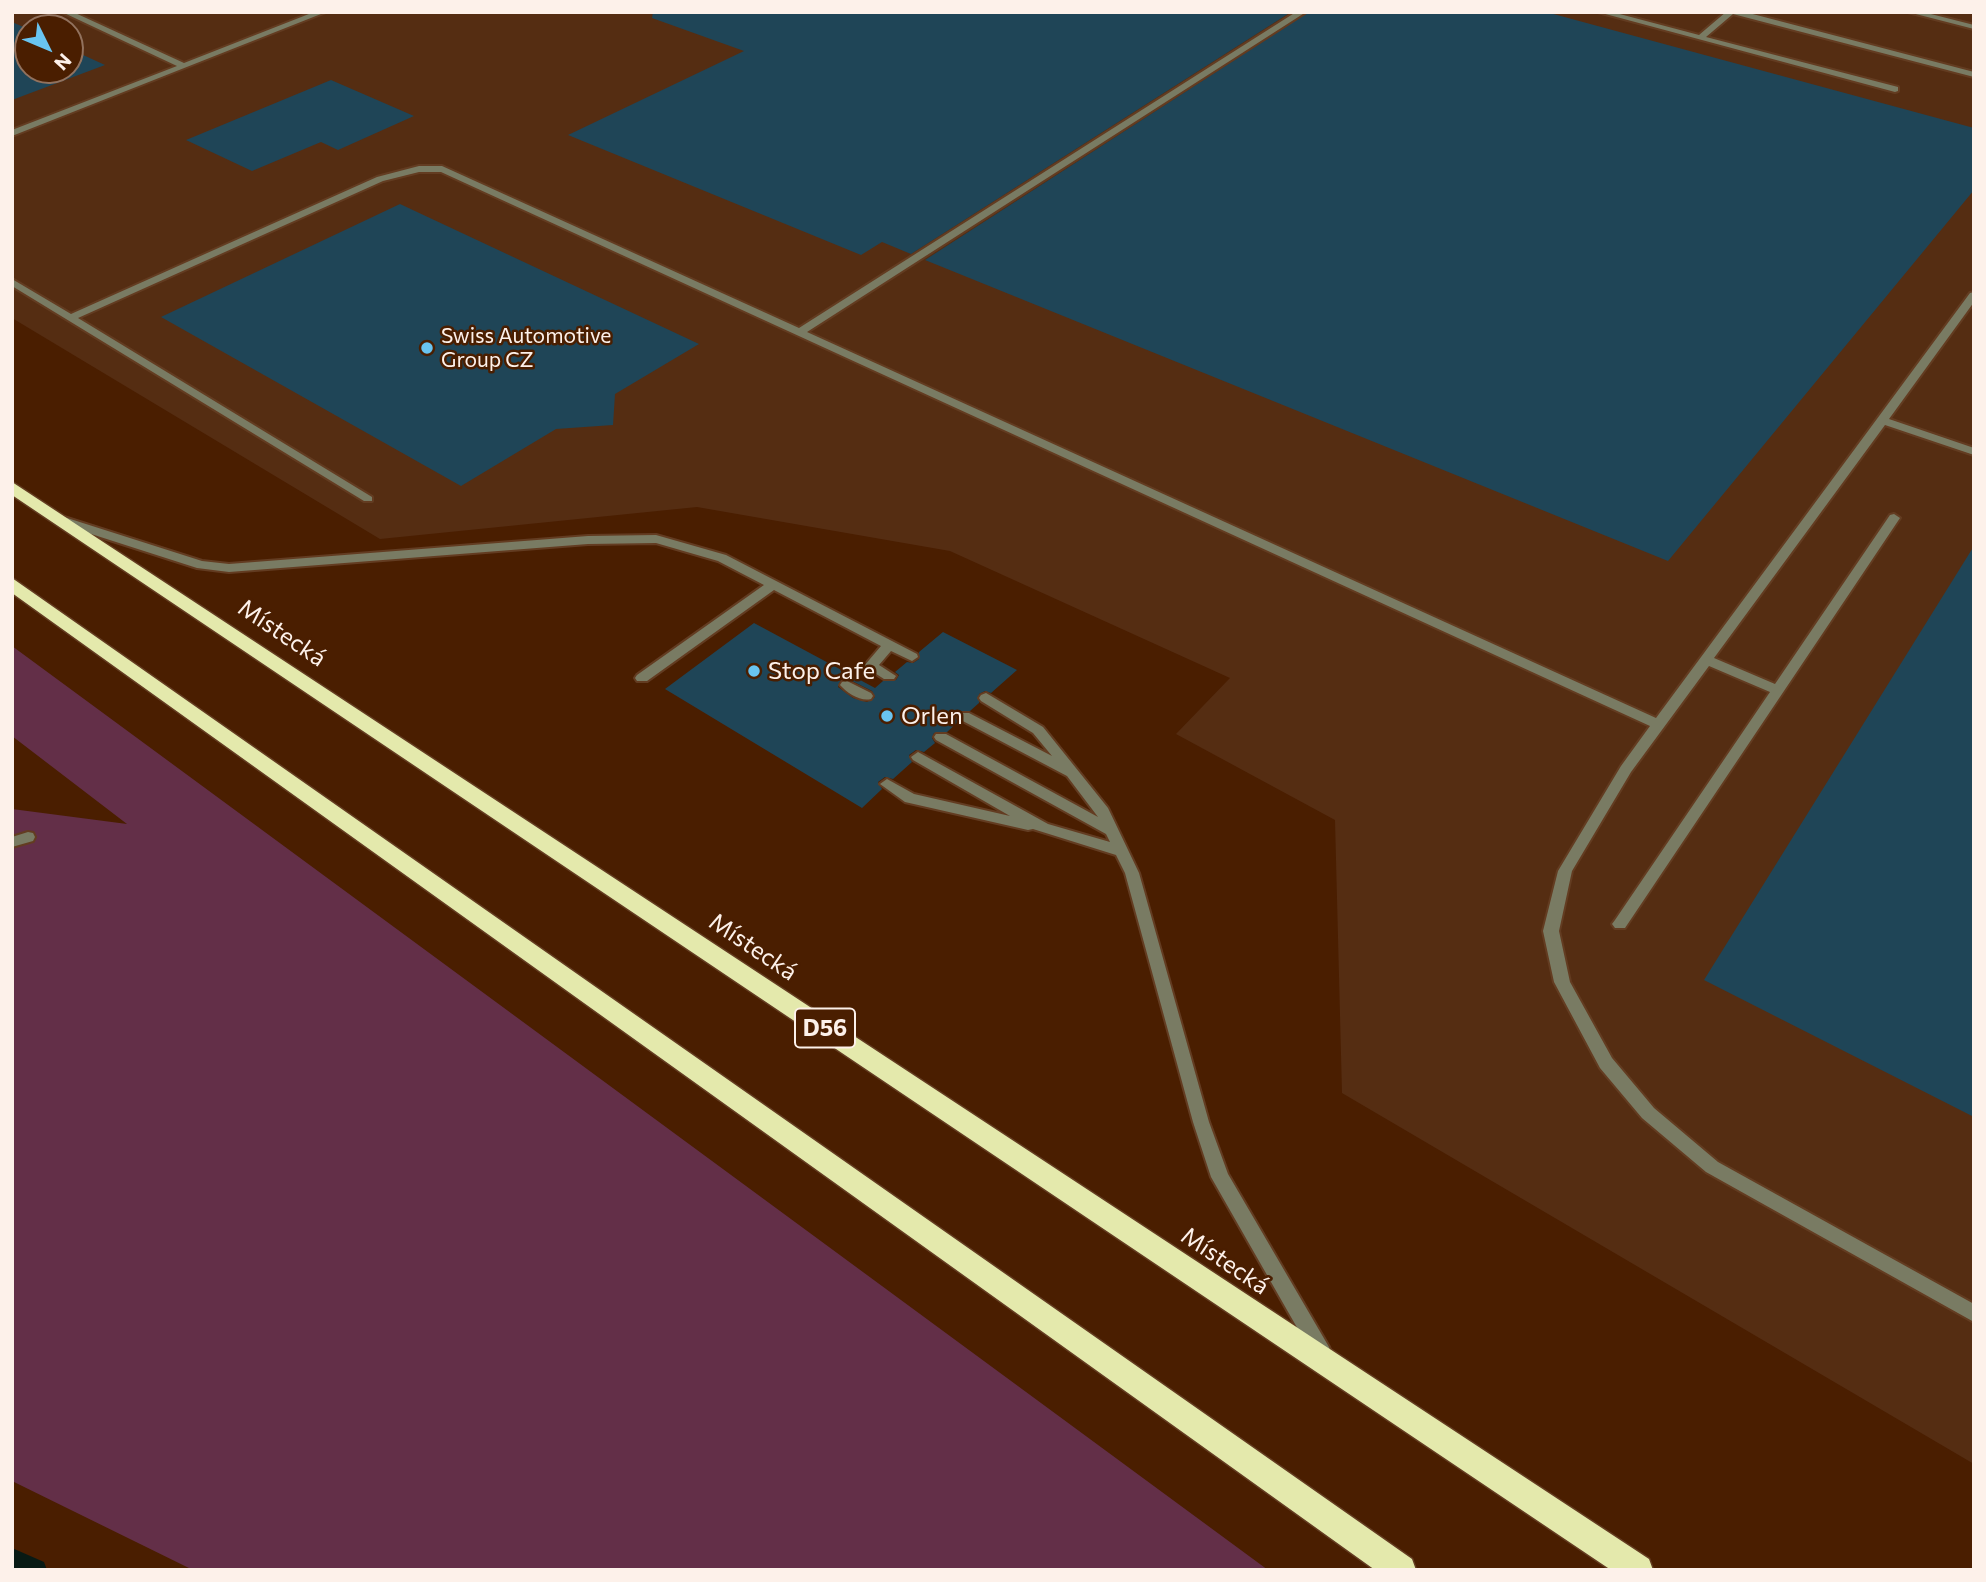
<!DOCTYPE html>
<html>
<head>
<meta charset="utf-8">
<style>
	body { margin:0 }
	#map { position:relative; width:1986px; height:1582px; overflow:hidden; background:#4a1e00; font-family:Commissioner,sans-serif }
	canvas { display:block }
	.frame { position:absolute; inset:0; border:14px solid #fdf1ea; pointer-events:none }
	.north { position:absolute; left:14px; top:14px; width:70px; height:70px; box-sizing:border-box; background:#4a1e00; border:2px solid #92725e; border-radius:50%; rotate:133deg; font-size:19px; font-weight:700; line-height:28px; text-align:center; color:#fdf1ea }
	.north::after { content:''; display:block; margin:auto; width:24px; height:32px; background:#69c4f0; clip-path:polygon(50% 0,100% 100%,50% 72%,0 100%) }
</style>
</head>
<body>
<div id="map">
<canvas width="1986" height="1582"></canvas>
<div class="frame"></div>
<div class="north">N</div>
</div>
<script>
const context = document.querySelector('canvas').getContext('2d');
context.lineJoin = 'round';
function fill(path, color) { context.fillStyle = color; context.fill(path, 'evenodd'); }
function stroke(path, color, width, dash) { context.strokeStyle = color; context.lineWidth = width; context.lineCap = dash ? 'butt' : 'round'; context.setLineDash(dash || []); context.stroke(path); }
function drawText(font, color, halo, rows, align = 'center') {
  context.font = font + ' Commissioner,sans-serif'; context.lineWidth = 5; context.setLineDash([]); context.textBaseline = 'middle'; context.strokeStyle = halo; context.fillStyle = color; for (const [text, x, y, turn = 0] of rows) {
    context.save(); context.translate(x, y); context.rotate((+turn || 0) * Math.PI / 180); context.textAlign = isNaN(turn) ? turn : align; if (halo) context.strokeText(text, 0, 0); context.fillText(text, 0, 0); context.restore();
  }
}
fill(new Path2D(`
	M12 12H1974V1464L1342 1093 1335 820 1176 734 1230 678 950 551 697 507 380 539 12 318ZM28 28H70V70H28Z`), '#552d12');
fill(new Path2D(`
	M12 646 1268 1570H193L12 1481V809L127 824 12 736Z`), '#632f48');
fill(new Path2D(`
	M12 1548 44 1562 47 1570H12Z`), '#081a14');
fill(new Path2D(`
	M653 12H1291L911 254 882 242 861 255 568 135 744 51 652 18Z
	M1309 12H1546L1974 128V190L1668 561 925 260Z
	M12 22 28 29V70H70V49L105 65 12 100Z
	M331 80 414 116 338 150 321 142 252 171 186 140Z
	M400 204 699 344 615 394 613 425 556 429 461 486 161 317Z
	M1974 546V1117L1704 980Z
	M754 623 875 688 883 681 896 680 899 675 895 672 907 662 913 663 919 659V652L943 632 1017 670 991 693 985 691 979 694V703L970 711 957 712 955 717 958 722 947 732 934 733 932 738 935 743 924 752 916 750 909 755 912 762 893 779 885 777 878 782 882 789 862 808 665 689ZM841 679H848L872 691 875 697 867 702 853 698 838 687Z`), '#1f4557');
const service = new Path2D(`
	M62 12H73L184 63 314 12H326L12 136V130L177 66Z
	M1296 12H1306L807 332 1656 718 1970 293 1974 292V302L1889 419 1974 448V455L1885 425 1714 658 1775 684 1890 515 1894 514 1900 518 1625 928H1615L1612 924 1615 920 1770 692 1709 666 1631 772 1572 871 1559 931 1570 982 1612 1058 1654 1108 1718 1162 1974 1304V1322L1706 1172 1642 1118 1600 1068 1554 982 1543 931 1558 871 1621 766 1650 726 441 172H419L383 181 78 318 372 497V501H364L12 286V279L71 314 377 177 419 166H442L799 328Z
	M1598 12H1612L1699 35 1726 12H1745L1974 72V77L1733 14 1706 37 1898 87V91L1895 92Z
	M64 517 202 561 229 564 588 536 656 535 726 555 917 654 918 657 912 661 891 651 879 665 896 676 894 679H884L864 666 881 646 774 590 647 681H637L635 678 637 675 764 585 718 561 656 543 588 544 229 572 197 568 60 524 58 521Z
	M847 681 871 693 873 696 871 699C861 702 847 693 840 685L842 682Z
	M986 693 1043 727 1108 808 1139 873 1209 1122 1228 1174 1329 1347 1331 1353 1329 1359 1322 1362 1315 1359 1211 1177 1193 1122 1125 873 1116 855 1033 829 1028 830 905 802 880 784 887 779 914 794 1010 816 913 760 911 757 918 752 1048 824 1110 842 1106 834 936 740 934 737 936 734H946L1098 817 1067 776 959 719 957 716 959 713H969L1052 756 1033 733 981 701 979 698 981 695Z`);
const minor = new Path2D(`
	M1908 12H1923L1974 25V29Z
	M28 832 33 833 35 837 33 841 12 847V837Z`);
const motorway = new Path2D(`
	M12 482 1649 1559 1653 1570H1611L12 495Z
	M12 578 1412 1559 1416 1570H1375L12 593Z`);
stroke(service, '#633c21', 4);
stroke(minor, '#633c21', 4);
stroke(motorway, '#633c21', 3);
fill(service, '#797b63');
fill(minor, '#797b63');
fill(motorway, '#e4e9ac');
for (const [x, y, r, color] of [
	[427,348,7,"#69c4f0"],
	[754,671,7,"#69c4f0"],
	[887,716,7,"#69c4f0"]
]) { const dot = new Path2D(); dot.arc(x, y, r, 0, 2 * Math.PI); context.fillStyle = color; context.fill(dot); stroke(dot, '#4a1e00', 2.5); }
drawText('21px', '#fdf1ea', '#4a1e00', [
	["Swiss Automotive",441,336],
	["Group CZ",441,360]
], 'left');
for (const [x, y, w] of [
	[825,1028,60]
]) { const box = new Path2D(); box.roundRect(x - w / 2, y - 19.5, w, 39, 5); context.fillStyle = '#4a1e00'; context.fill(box); stroke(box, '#fdf1ea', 2); }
drawText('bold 23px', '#fdf1ea', null, [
	["D56",825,1028]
]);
drawText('24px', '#fdf1ea', '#4a1e00', [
	["Místecká",282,633,34],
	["Místecká",753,947,34],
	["Místecká",1225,1261,34]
]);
drawText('24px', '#fdf1ea', '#4a1e00', [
	["Stop Cafe",768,671],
	["Orlen",901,716]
], 'left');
</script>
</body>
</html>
